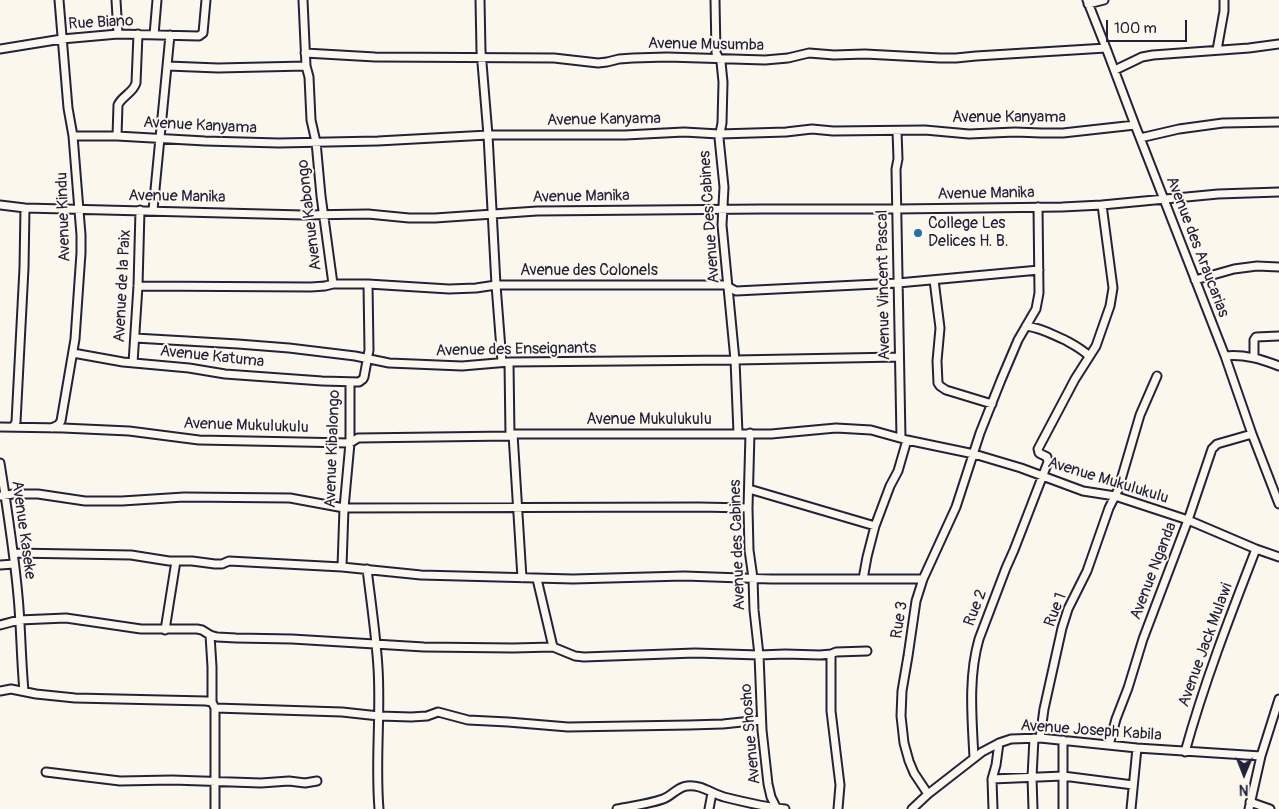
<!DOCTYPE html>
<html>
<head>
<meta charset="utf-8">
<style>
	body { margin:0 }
	#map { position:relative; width:1279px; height:809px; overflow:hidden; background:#fbf7ec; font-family:Pangolin,sans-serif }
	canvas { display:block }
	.north { position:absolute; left:1219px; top:749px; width:50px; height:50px; -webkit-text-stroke:4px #fbf7ec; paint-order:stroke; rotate:181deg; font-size:14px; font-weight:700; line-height:20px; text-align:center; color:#22223b }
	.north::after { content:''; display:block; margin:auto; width:18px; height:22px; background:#22223b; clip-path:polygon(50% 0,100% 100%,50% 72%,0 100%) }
	.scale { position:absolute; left:1106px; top:20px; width:81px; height:22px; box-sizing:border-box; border:2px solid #22223b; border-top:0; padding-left:6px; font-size:15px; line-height:18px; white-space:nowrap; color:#22223b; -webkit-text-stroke:4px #fbf7ec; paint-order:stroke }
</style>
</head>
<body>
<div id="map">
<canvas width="1279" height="809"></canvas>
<div class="north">N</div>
<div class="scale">100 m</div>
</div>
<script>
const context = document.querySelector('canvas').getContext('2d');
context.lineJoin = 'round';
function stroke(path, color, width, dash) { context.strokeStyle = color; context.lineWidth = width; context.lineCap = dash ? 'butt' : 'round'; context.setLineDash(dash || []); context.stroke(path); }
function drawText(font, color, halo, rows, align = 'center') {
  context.font = font + ' Pangolin,sans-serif'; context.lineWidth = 4; context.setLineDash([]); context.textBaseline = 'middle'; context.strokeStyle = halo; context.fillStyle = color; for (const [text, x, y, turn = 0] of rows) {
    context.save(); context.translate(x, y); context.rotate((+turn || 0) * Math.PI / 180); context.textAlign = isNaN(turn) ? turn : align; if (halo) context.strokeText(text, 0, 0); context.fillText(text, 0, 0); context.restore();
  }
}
const minor = new Path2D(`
	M116 0 118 34
	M303 0 306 66 309 77 311 120 316 142 321 196 333 284
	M480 0 481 51 488 135 496 285 502 362
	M715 0 716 53 721 62 723 82 722 123 719 138 724 187 722 225 735 360 738 433
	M1087 0 1106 48 1135 125 1225 356 1252 434 1279 504
	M1088 4 1104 0
	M154 35 157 0
	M0 49 62 39 118 34 199 36 203 33 206 0
	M1217 50 1224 11V0
	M305 53 375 57 554 58 598 63 607 62 619 59 633 58 667 57 765 60 788 58 809 53 834 55 865 54 940 58H956L976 56 1106 48
	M168 66 218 68 306 66
	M1115 70 1142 57 1153 55 1249 48 1279 44
	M897 131 898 159 896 169 901 438
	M73 136H117L205 141 279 143 378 141 488 135H625L684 132 719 134 786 132 812 129 833 131 925 130 969 134 1015 132 1041 133H1063L1135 125
	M117 136 118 105C122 96 133 93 136 83L138 34
	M1140 138 1179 129 1223 123 1279 122
	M0 205 25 208 303 215 368 214 409 218H435L537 211 762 209H896L1062 207 1102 205 1218 194 1279 192
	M153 210 170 35
	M934 280 940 328 937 361 938 383 940 386 946 390 992 404
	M1195 280 1234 269 1257 266 1279 267
	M138 286 311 287 325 286 333 284H368L449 289 476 288 496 285H725L736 291 898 283 1039 270
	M1026 326C1042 328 1051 334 1065 340 1074 345 1082 349 1089 356
	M135 338 238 344 289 348 355 356 389 363 462 366 509 362 735 360 899 357
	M73 353 123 362 189 368 225 374 322 381 359 382 363 379 364 377 369 350 368 284
	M1225 356C1244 354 1261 359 1279 366
	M1254 357V340L1256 337 1279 336
	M509 362 510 436
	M133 363 138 286 140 210
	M0 427 63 428 129 431 199 440 350 443 358 438 510 436 513 434H771L836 428 871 430 907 440 974 454 1021 468 1083 491 1115 496 1188 520 1256 549 1279 557
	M13 427 16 422 24 268 25 208
	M52 428 58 425 61 421 75 339 81 253V235L73 136 68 108 59 0
	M750 433 748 508 749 550 753 578 754 610 759 655 762 730 768 784 771 797 777 809
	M513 434 522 578
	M0 463C7 507 14 551 18 596 21 627 21 659 24 691
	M749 489 875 526
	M0 496 13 494H38L85 501H122L184 497 290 498 344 508 699 507 748 508
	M14 553 131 555 169 561H192L215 564H222L229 561 342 567 421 575 573 579 684 576 771 579H923
	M0 565 14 564
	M342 567 344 508 350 443V382
	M367 569C371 602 376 635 378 668 381 715 375 762 379 809
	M537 579 553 647
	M863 579 867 557 875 526 890 486 898 471 907 440
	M0 625 19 620 66 618 141 629H197L202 630 210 635 217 637 236 638 292 639 424 647 513 648 553 647 575 656 584 657 695 653 759 655 785 654 820 655 831 654 836 652 867 651
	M165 630 176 561
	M210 635 212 667V702L215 708V809
	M831 654V711L840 785 838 809
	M0 691 11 689 36 694 75 698 206 701 212 702
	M215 708 342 712 379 716 411 717 427 716 438 712 468 720 508 722 568 727 689 725 723 724 761 720
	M1040 738 1044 709 1062 628 1068 609 1087 571 1109 508 1118 490 1140 415 1157 376
	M1109 745 1116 719 1128 688 1143 639 1188 520 1212 449 1217 444 1252 434
	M1185 752C1204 683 1230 616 1256 549
	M974 758C972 718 968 677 979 639L1006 568 1014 550 1048 462 1047 457 1039 453 1038 449 1075 379 1096 346 1110 306 1113 288 1102 205
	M46 772 120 781 172 780 261 783 289 781 305 783 317 781
	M992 779 1063 776 1133 785
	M928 794 914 773 909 761 904 743 901 716 902 691 908 656 916 601 923 579 956 507 980 433 1001 380 1018 340 1036 309 1039 293 1038 207
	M1250 802 1270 809
	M617 809C632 806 649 804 663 799 672 796 677 787 687 786 700 784 711 793 724 797 744 802 764 807 785 809
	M709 809 712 793
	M912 809 928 794 982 752 999 743 1011 739 1040 738 1137 748 1261 756
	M993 809 992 779 996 765 999 743
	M1033 809 1032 777 1034 738
	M1063 809V740
	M1131 809 1137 748
	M1249 809 1261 756 1279 699`);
stroke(minor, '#22223b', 11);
stroke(minor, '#fbf7ec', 7);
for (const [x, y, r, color] of [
	[918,233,5,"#1f6fb2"]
]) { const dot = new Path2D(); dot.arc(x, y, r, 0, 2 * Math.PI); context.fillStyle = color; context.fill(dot); stroke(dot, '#fbf7ec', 2); }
drawText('16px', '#22223b', '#fbf7ec', [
	["Rue Biano",101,23,-3],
	["Avenue Musumba",706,45,1],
	["Avenue Kanyama",1009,118],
	["Avenue Kanyama",604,120,-1],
	["Avenue Kanyama",200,126,3],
	["Avenue Manika",986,194,-1],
	["Avenue Manika",177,197,1],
	["Avenue Manika",581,197,-1],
	["Avenue Kabongo",310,215,-97],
	["Avenue Kindu",64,217,-92],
	["Avenue Des Cabines",710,217,-94],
	["Avenue des Araucarias",1197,247,69],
	["Avenue des Colonels",589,271],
	["Avenue Vincent Pascal",884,285,-91],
	["Avenue de la Paix",123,286,-87],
	["Avenue des Enseignants",516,350,-1],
	["Avenue Katuma",212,357,6],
	["Avenue Mukulukulu",649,420],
	["Avenue Mukulukulu",246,426,2],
	["Avenue Kibalongo",333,449,-88],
	["Avenue Mukulukulu",1108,481,17],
	["Avenue Kaseke",23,530,82],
	["Avenue des Cabines",738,545,-92],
	["Avenue Nganda",1154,571,-69],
	["Rue 2",976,608,-69],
	["Rue 1",1056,610,-69],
	["Rue 3",900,620,-81],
	["Avenue Jack Mulawi",1206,645,-70],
	["Avenue Joseph Kabila",1091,731,4],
	["Avenue Shosho",751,734,-95]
]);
drawText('16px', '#22223b', '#fbf7ec', [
	["College Les",928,224],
	["Delices H. B.",928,242]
], 'left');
</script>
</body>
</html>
